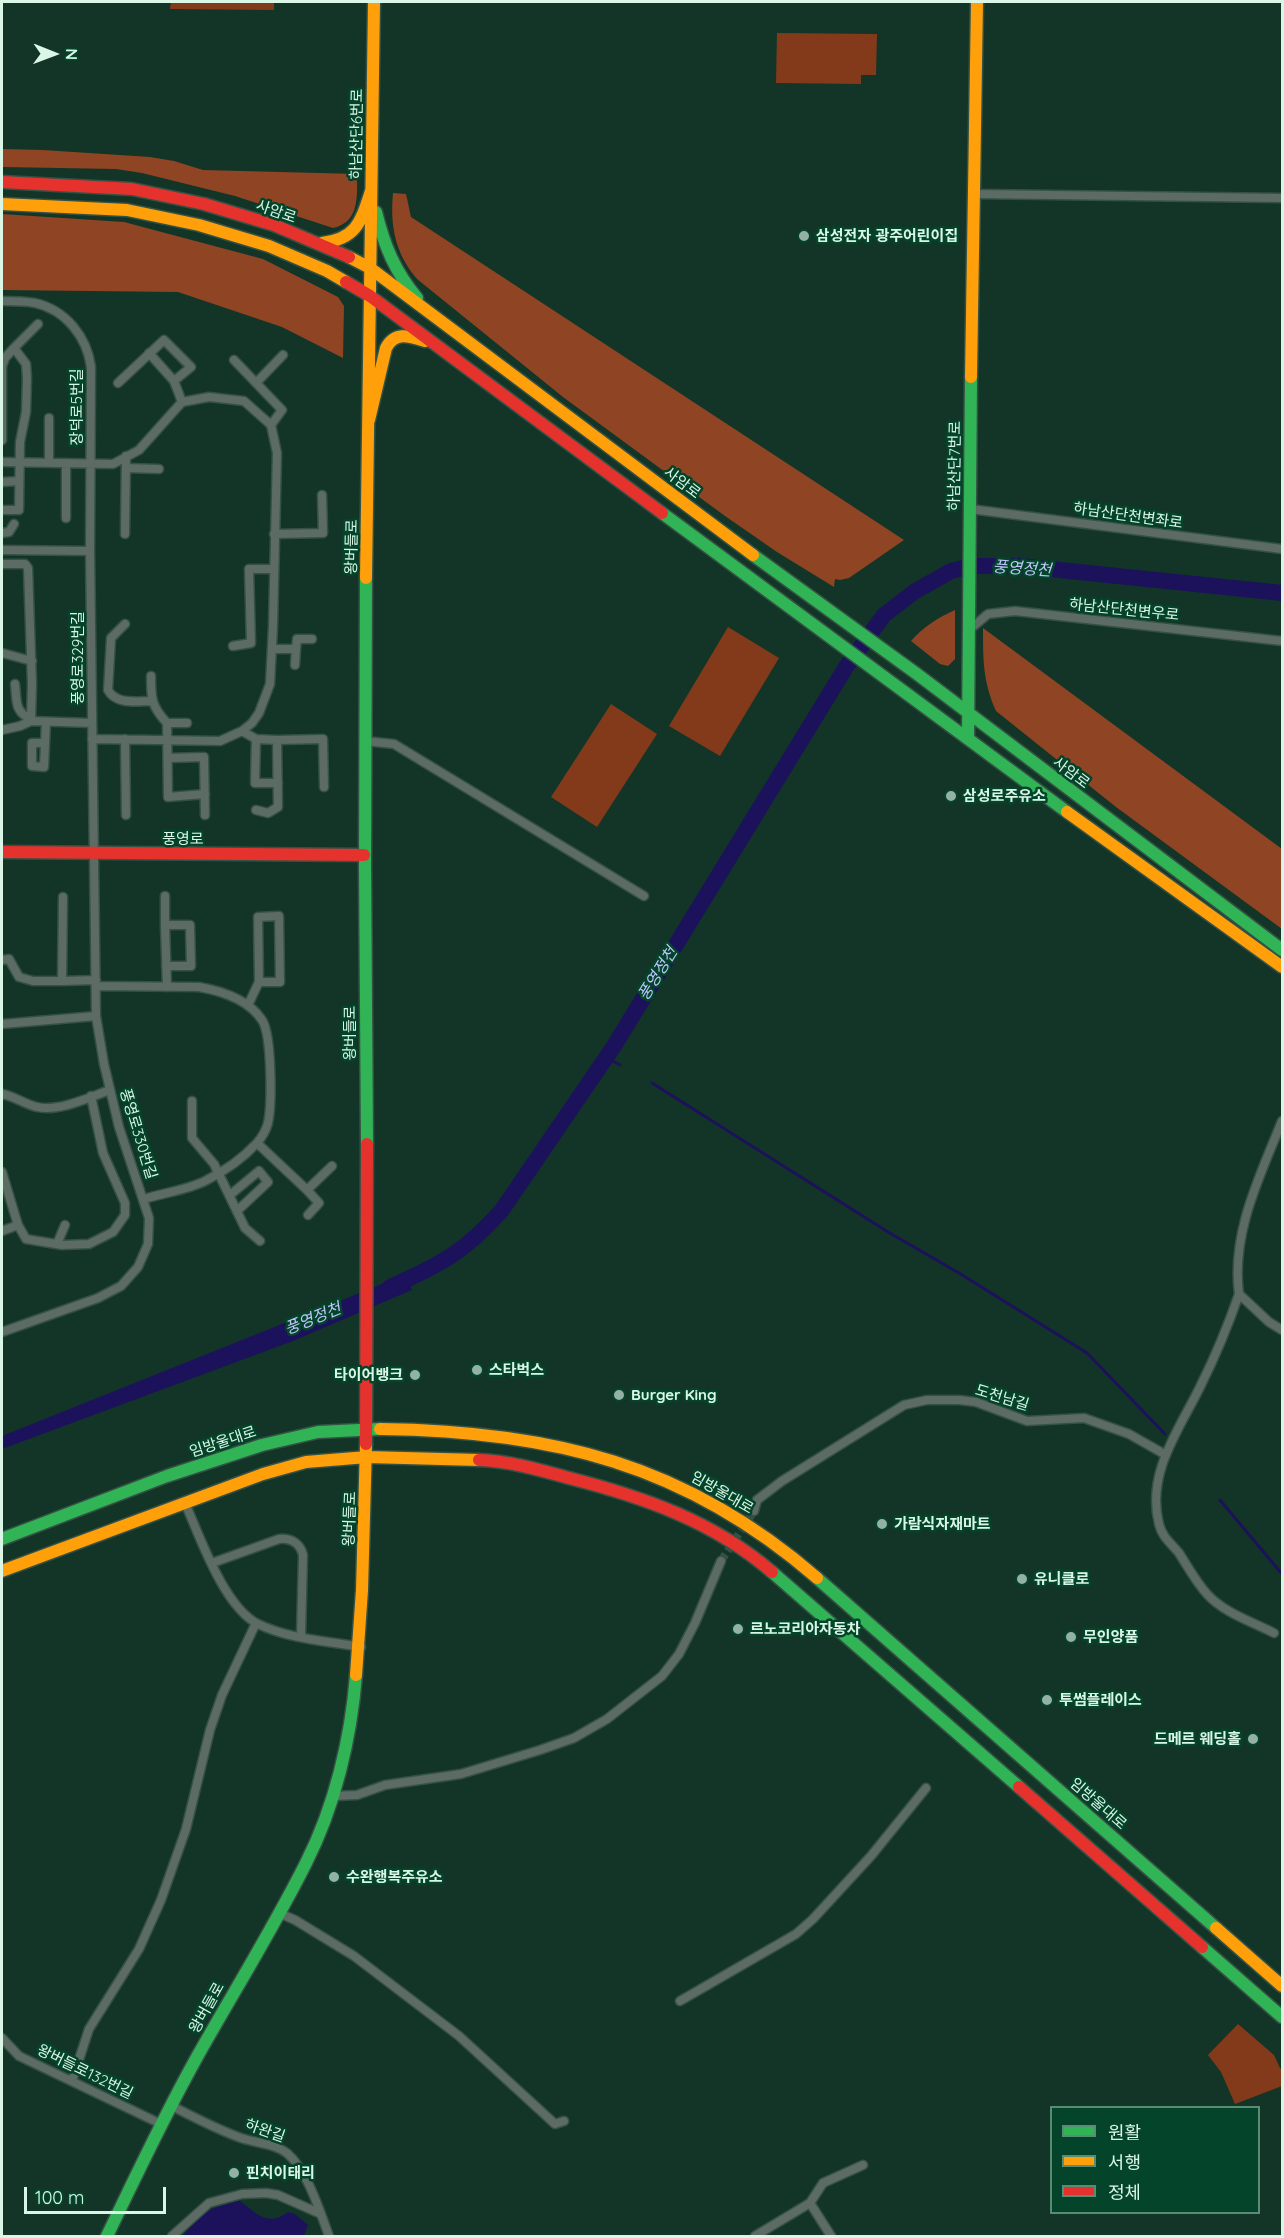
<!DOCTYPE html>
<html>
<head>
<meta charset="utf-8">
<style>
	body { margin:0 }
	#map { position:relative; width:1284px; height:2238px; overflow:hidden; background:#133527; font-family:Quicksand,"Noto Sans KR",sans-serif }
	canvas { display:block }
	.frame { position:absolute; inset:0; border:3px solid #daf6e6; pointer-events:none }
	.legend { position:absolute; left:1050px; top:2106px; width:210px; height:108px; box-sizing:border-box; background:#04442a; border:2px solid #5a8b75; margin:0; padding:8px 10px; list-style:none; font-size:18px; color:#daf6e6 }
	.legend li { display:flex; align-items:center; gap:12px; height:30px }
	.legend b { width:30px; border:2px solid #5a8b75 }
	.north { position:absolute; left:24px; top:24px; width:60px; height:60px; -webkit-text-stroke:4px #04442a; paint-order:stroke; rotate:91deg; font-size:16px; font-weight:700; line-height:24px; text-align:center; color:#daf6e6 }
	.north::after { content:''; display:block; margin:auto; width:21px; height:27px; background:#daf6e6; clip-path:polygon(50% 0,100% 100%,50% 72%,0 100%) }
	.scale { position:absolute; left:24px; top:2187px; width:142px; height:27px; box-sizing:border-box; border:3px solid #daf6e6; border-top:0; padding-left:8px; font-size:18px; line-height:21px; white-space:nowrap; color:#daf6e6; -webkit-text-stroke:4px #04442a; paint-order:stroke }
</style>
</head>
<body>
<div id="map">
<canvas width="1284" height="2238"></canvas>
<div class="frame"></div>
<ul class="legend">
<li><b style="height:8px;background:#30b455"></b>원활</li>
<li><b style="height:8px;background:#ff9f0a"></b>서행</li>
<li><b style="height:8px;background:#e5322d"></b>정체</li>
</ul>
<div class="north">N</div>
<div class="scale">100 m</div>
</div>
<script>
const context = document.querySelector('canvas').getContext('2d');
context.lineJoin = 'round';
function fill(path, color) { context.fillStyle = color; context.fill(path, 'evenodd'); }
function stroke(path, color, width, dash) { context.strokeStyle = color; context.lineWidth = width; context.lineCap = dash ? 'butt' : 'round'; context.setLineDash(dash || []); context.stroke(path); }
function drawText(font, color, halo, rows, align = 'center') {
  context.font = font + ' Quicksand,"Noto Sans KR",sans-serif'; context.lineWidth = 5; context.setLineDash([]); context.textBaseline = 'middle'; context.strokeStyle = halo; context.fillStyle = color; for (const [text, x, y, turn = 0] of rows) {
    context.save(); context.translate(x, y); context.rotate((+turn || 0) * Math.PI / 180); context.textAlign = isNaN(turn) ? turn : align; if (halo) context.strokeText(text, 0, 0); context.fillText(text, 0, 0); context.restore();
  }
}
fill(new Path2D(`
	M171 2H274V10L170 9Z
	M777 33 877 34 876 75H861V84L776 83Z
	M728 627 779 658 720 756 669 726Z
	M611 704 657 734 597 827 551 797Z
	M1238 2024 1274 2055 1280 2068 1282 2070V2086L1235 2104 1221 2072 1208 2055Z`), '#833a1a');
fill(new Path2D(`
	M2 149 43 150 150 157 174 161 203 170 357 174C357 196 360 222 333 228L235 196 142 173 116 169 2 167Z
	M393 193 406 194 411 217 904 540 849 578 840 580 835 579 834 587 777 552 725 516 563 397 417 279C395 253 390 226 393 193Z
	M2 214 124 222 263 259 338 297 344 306 343 358 282 327 178 292 2 290Z
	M955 610V659L948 666 940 664 911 641C924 626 938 618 955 610Z
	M983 628 1282 849V929L1116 807 996 711C983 682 983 660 983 628Z`), '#8f4424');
fill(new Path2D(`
	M407 1274 412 1290 293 1341 2 1449V1436Z
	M239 2200C255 2212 267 2228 288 2212L295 2214 308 2225 304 2236H182L205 2211Z`), '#1c125b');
stroke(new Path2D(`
	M606 1057 620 1065
	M652 1083 888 1232 959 1273 1087 1353 1165 1434
	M1220 1500 1282 1574`), '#1c125b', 3);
stroke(new Path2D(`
	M390 1287C440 1265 465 1252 502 1210L614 1046 846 667 884 615 914 592 951 571 971 566H1021L1282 593`), '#1c125b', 16);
stroke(new Path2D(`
	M721 1561 754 1511`), '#315244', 8, [8, 4]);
const street = new Path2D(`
	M976 194 1282 198
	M2 301C12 301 24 301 35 303 66 310 87 337 91 367L90 551 96 1016 104 1064 119 1127 149 1218 148 1244 138 1267 121 1286 98 1298 2 1332
	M234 360 282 410 271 425
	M174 381 182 402
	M118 383 164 340 191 367 174 381 149 353
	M256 383 283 355
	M2 440V366L5 358 14 348
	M2 462 113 464 139 450 182 402 209 397 244 401 271 425 277 453 273 627 270 684 259 713 252 723 242 731 220 741 92 739
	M49 463V418
	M66 463V518
	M126 468 159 469
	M2 482 19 481
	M970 509 1282 549
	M2 510H19L20 442 26 412 27 378 26 364 14 348 38 324
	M2 533 9 532 14 524
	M125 534 126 456
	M274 534 323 533 322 495
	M2 550 90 551
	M2 564H25L28 568 32 684 31 721 92 723
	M125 624 111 638 108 690C116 705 137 701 151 701
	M969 630 988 614 1015 611 1282 641
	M233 646 251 643 249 569H273
	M272 649H296L297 639H312
	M2 653 32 661
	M295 665 296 649
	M151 676C151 698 151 706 167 723L168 797 205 794
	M15 684C17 700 14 712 31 719
	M167 723H187
	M2 730 20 726 31 721
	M242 731 256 739 277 740 323 739 324 787
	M125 739 126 815
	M256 739 255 783H278
	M365 741 394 744 644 896
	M45 743H32V766L44 767 46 722
	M168 758 204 757 205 815
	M256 810 268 813 278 807 277 740
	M165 896V925
	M63 897 62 981 96 980
	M2 960 9 959 19 977 33 981H62
	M166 966H191L190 925H165L167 987
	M96 986 199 987C222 991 248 999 262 1020 272 1035 272 1105 268 1123 266 1131 262 1137 257 1143 243 1158 223 1172 205 1181 187 1190 163 1193 144 1199
	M248 1005 259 982 258 917 279 916 280 982H259
	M2 1024 96 1016
	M2 1094C14 1096 24 1104 37 1107 59 1112 90 1097 110 1090
	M192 1101V1138L214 1164 245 1228 260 1241
	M1282 1121C1260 1176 1231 1233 1239 1294L1269 1322 1282 1330
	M257 1143 307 1190 332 1166
	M2 1172 18 1225 2 1231
	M307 1190 319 1203 308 1215
	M230 1195 259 1171 268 1182 237 1211
	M18 1225 26 1239 62 1245 89 1244 113 1232 125 1215V1203L103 1153 91 1096
	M57 1244 65 1225
	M1239 1294C1228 1326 1215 1357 1200 1387 1179 1430 1146 1473 1159 1524 1162 1537 1171 1543 1179 1553 1188 1567 1196 1582 1207 1594 1224 1613 1253 1622 1274 1633
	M185 1503C200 1537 224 1607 258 1624 289 1639 327 1641 361 1647
	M754 1511 757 1500 782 1481 904 1405 927 1400H959L976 1402 1027 1421 1084 1418 1129 1434 1166 1455
	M212 1563 279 1539C291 1538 300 1543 303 1555L301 1636
	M334 1796 357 1795 385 1785 461 1774 540 1750 574 1738 607 1719 662 1676 679 1654 695 1623 721 1561
	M279 1913 295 1920 354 1956 459 2036 555 2124 564 2121
	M680 2001 796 1934 813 1919 871 1856 926 1788
	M2 2038 19 2056 161 2124
	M72 2081 89 2029 139 1949 161 1900 186 1829 210 1730 222 1695 256 1623
	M170 2105C193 2117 216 2129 241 2138 256 2143 277 2144 288 2154 308 2172 320 2212 329 2236
	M810 2203 823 2183 863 2165
	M172 2236 209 2203 242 2194 266 2193 278 2195 321 2214
	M755 2236 810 2203 831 2236`);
const fast = new Path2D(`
	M376 212C384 245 395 272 417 298
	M662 513 1067 812
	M753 555 917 674 1282 950
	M366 578 365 865 367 1144
	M968 739 971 377
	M2 1539 167 1476 262 1445 318 1432 380 1429
	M772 1572 1019 1787
	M817 1578 1216 1928
	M1202 1947 1282 2017
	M107 2236C136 2176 164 2116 197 2057 233 1993 273 1929 306 1863 335 1806 351 1738 356 1675`);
const slow = new Path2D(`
	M2 204 127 210 199 225 269 246 327 271 346 282
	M322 243C357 239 361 221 371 191
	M349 257 370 268 753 555
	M971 377 977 2
	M369 420 386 348C395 331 409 336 425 341
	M366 578 374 2
	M1067 812 1282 967
	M380 1429C551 1431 686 1464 817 1578
	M2 1571 263 1474 306 1462 367 1457 479 1460
	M356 1675 362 1590 366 1444
	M1216 1928 1282 1986`);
const jam = new Path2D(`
	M2 182 132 189 204 204 274 225 349 257
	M346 282 370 296 662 513
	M2 852 364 855
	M366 1444 367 1144
	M479 1460C510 1461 540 1470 569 1478 643 1497 713 1521 772 1572
	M1019 1787 1202 1947`);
stroke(street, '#355145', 11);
stroke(fast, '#355145', 15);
stroke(slow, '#355145', 15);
stroke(jam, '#355145', 15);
stroke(street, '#5c6b63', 8);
stroke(fast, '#30b455', 12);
stroke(slow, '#ff9f0a', 12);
stroke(jam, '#e5322d', 12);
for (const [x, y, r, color] of [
	[804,236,6,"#94b2a3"],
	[951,796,6,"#94b2a3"],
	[477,1370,6,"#94b2a3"],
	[415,1375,6,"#94b2a3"],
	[619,1395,6,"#94b2a3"],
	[882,1524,6,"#94b2a3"],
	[1022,1579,6,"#94b2a3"],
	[738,1629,6,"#94b2a3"],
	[1071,1637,6,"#94b2a3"],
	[1047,1700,6,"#94b2a3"],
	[1253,1739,6,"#94b2a3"],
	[334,1877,6,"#94b2a3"],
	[234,2173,6,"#94b2a3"]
]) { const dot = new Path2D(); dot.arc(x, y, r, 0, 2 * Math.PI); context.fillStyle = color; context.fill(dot); stroke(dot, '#04442a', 2); }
drawText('15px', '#daf6e6', '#04442a', [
	["하남산단6번로",357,134,-89],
	["사암로",276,212,19],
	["장덕로5번길",77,407,-90],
	["하남산단7번로",955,466,-89],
	["사암로",682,483,37],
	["하남산단천변좌로",1128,516,8],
	["왕버들로",352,547,-89],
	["하남산단천변우로",1124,610,6],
	["풍영로329번길",78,658,-90],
	["사암로",1071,773,37],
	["풍영로",183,839],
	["왕버들로",350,1033,-90],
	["풍영로330번길",138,1134,73],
	["도천남길",1002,1398,17],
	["임방울대로",223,1442,-18],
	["임방울대로",722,1493,30],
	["왕버들로",350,1519,-88],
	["임방울대로",1098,1804,41],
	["왕버들로",207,2008,-61],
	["왕버들로132번길",85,2072,26],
	["하완길",265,2131,19]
]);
drawText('bold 15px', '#daf6e6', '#04442a', [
	["삼성전자 광주어린이집",816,236],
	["삼성로주유소",963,796],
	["스타벅스",489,1370],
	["타이어뱅크",403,1375,"right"],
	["Burger King",631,1395],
	["가람식자재마트",894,1524],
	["유니클로",1034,1579],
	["르노코리아자동차",750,1629],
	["무인양품",1083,1637],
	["투썸플레이스",1059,1700],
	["드메르 웨딩홀",1241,1739,"right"],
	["수완행복주유소",346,1877],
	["핀치이태리",246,2173]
], 'left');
drawText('italic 16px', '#c1c6fe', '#04442a', [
	["풍영정천",1022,569,4],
	["풍영정천",658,974,-58],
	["풍영정천",313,1319,-22]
]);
</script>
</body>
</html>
